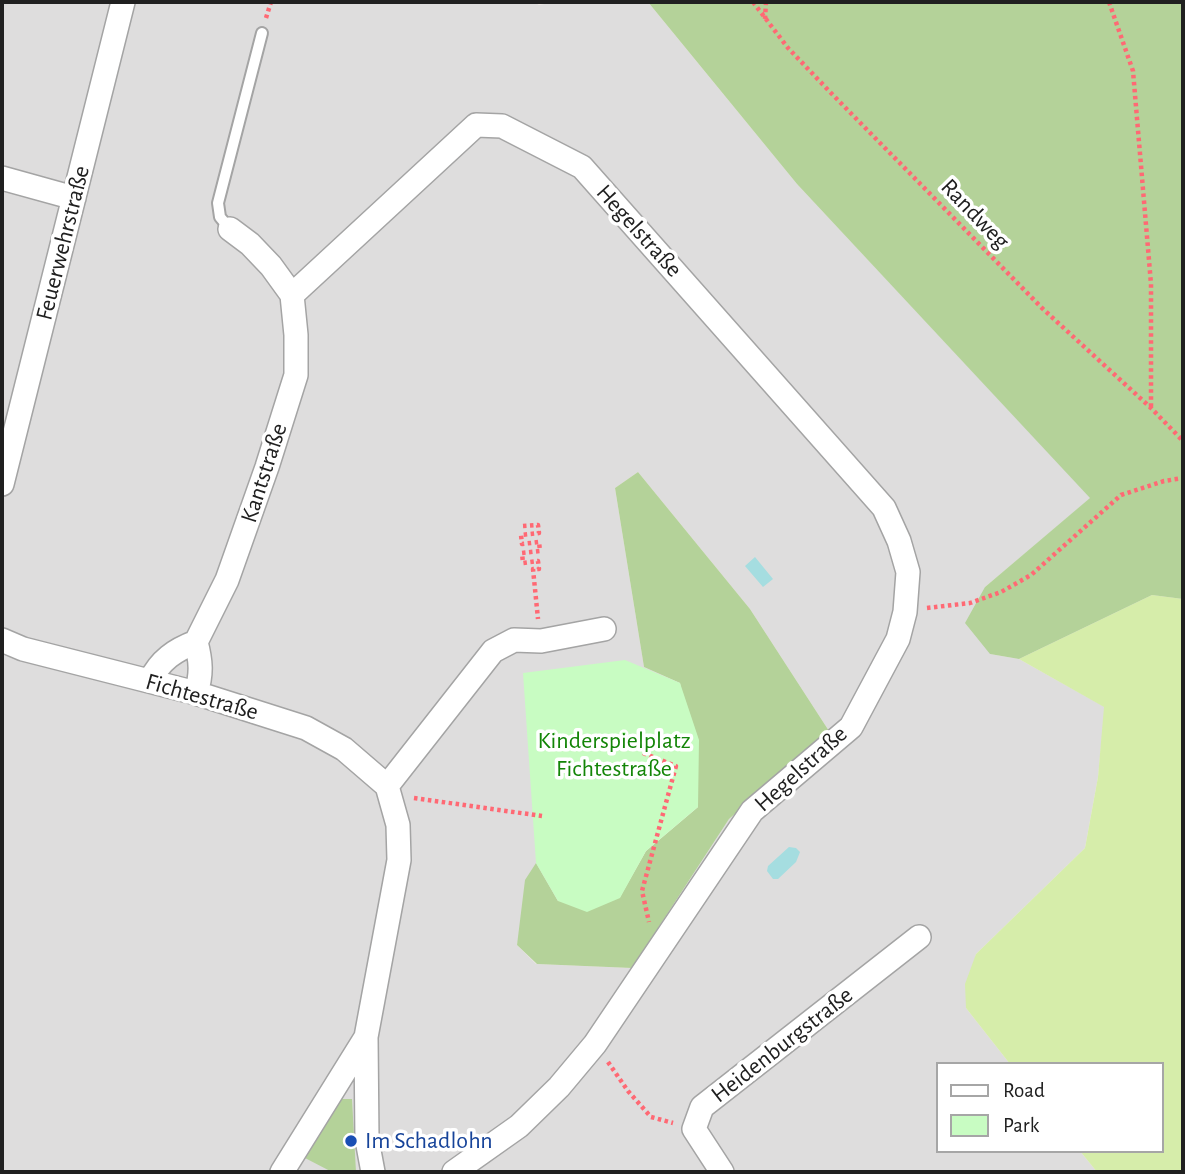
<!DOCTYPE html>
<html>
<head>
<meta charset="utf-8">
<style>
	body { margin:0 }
	#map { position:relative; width:1185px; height:1174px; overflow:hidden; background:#f1ebe6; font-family:"Alegreya Sans",sans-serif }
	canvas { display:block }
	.frame { position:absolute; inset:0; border:4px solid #202020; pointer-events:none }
	.legend { position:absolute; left:936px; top:1062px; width:228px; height:91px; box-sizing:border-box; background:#fff; border:2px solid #a6a6a6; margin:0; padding:9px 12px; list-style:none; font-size:21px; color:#202020 }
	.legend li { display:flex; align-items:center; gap:14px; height:35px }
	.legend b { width:35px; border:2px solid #a6a6a6 }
</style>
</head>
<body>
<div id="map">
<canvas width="1185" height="1174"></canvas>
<div class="frame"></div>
<ul class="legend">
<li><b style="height:9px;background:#fff"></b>Road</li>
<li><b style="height:19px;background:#c8fcc2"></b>Park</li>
</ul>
</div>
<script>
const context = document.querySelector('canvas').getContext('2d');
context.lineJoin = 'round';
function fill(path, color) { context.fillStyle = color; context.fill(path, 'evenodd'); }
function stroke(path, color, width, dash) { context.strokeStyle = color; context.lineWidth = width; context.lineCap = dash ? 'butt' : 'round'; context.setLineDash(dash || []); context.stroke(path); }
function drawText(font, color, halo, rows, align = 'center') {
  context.font = font + ' "Alegreya Sans",sans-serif'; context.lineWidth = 7; context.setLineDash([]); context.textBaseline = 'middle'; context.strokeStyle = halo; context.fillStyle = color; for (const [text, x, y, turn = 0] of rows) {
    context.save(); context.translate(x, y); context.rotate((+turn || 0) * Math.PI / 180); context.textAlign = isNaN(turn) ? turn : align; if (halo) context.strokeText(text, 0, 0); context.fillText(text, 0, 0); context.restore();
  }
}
fill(new Path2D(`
	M2 2H534L539 5 555 2H648L797 184 1091 498 985 587 990 654 1019 659 1105 707 1098 777 1085 848 976 954 966 1008 1010 1064H938V1151H1080L1097 1172H2ZM638 472 750 609 829 731 729 819 632 968 536 964 517 945 536 864 558 901 680 683 644 667 615 488Z`), '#dedddd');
fill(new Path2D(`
	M1152 595 1183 599V1172H1097L1080 1151H1162V1064H1010L966 1008 965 984 976 954 1085 848 1098 777 1104 707 1019 659Z`), '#d6edaa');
fill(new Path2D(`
	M648 2H1183V599L1152 595 1019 659 990 654 965 623 985 587 1090 498 797 184Z
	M638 472 750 609 829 731 729 819 632 968 537 964 517 945 525 880 536 863 558 901 620 897 646 851 698 807 680 683 644 667 615 488Z
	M342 1099H352L356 1172H332L305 1158Z`), '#b4d299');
fill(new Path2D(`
	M625 660 680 683 699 740 698 807 646 851 620 898 587 912 558 901 536 863 523 673Z`), '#c8fcc2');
fill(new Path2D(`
	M755 557 773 579 763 587 745 566Z
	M789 847 796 848 800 852 796 862 778 879H773L767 871 768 866Z`), '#a5dde0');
const lane = new Path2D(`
	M230 229 220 217 218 203 262 33`);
const street = new Path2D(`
	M2 178 74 198
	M292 295 476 125 502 126 582 167 884 508 899 541 908 572 905 612 898 639 851 727 752 811 595 1044 559 1087 519 1126 454 1172
	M2 484 123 2
	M2 640 23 649 196 693 306 728 344 749 387 786 398 825 399 860 366 1037 367 1140 373 1172
	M150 681C160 660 175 650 196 642L227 580 267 467 296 375V335L292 295 271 266 250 244 230 229
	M196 693C202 674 201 661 196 642
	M387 786 493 651 514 640 541 641 604 629
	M282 1172 366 1037
	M722 1172 694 1129 702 1107 919 937`);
stroke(lane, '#a4a4a4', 14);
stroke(street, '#a4a4a4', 26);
stroke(new Path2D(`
	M753 2 788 48 831 93 1043 309 1151 408 1183 441
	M1109 2 1133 71 1151 284V408
	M266 18 271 2
	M765 19 766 2
	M523 526 538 525 539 533 521 535 522 544 539 542 540 551 522 553 523 563 538 561 539 569H533L538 619
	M927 608 970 603 1001 592 1031 575 1121 495 1164 481 1183 478
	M643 753 676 766 642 891 649 922
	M414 798 542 816
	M608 1062 628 1091 651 1117 673 1123`), '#ff6974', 4.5, [3.5, 3.5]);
stroke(lane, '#fff', 10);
stroke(street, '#fff', 23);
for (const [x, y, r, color] of [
	[351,1141,7,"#1a4fb4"]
]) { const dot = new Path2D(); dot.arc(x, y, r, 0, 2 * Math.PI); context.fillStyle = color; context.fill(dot); stroke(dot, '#fff', 2.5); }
drawText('24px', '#202020', '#fff', [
	["Randweg",975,214,46],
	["Hegelstraße",639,231,48],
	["Feuerwehrstraße",63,243,-76],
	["Kantstraße",264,473,-72],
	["Fichtestraße",202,697,16],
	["Hegelstraße",801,769,-42],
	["Heidenburgstraße",782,1045,-38]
]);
drawText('24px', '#138507', '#fff', [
	["Kinderspielplatz",614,741],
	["Fichtestraße",614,769]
]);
drawText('24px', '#164399', '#fff', [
	["Im Schadlohn",365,1141]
], 'left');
</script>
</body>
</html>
